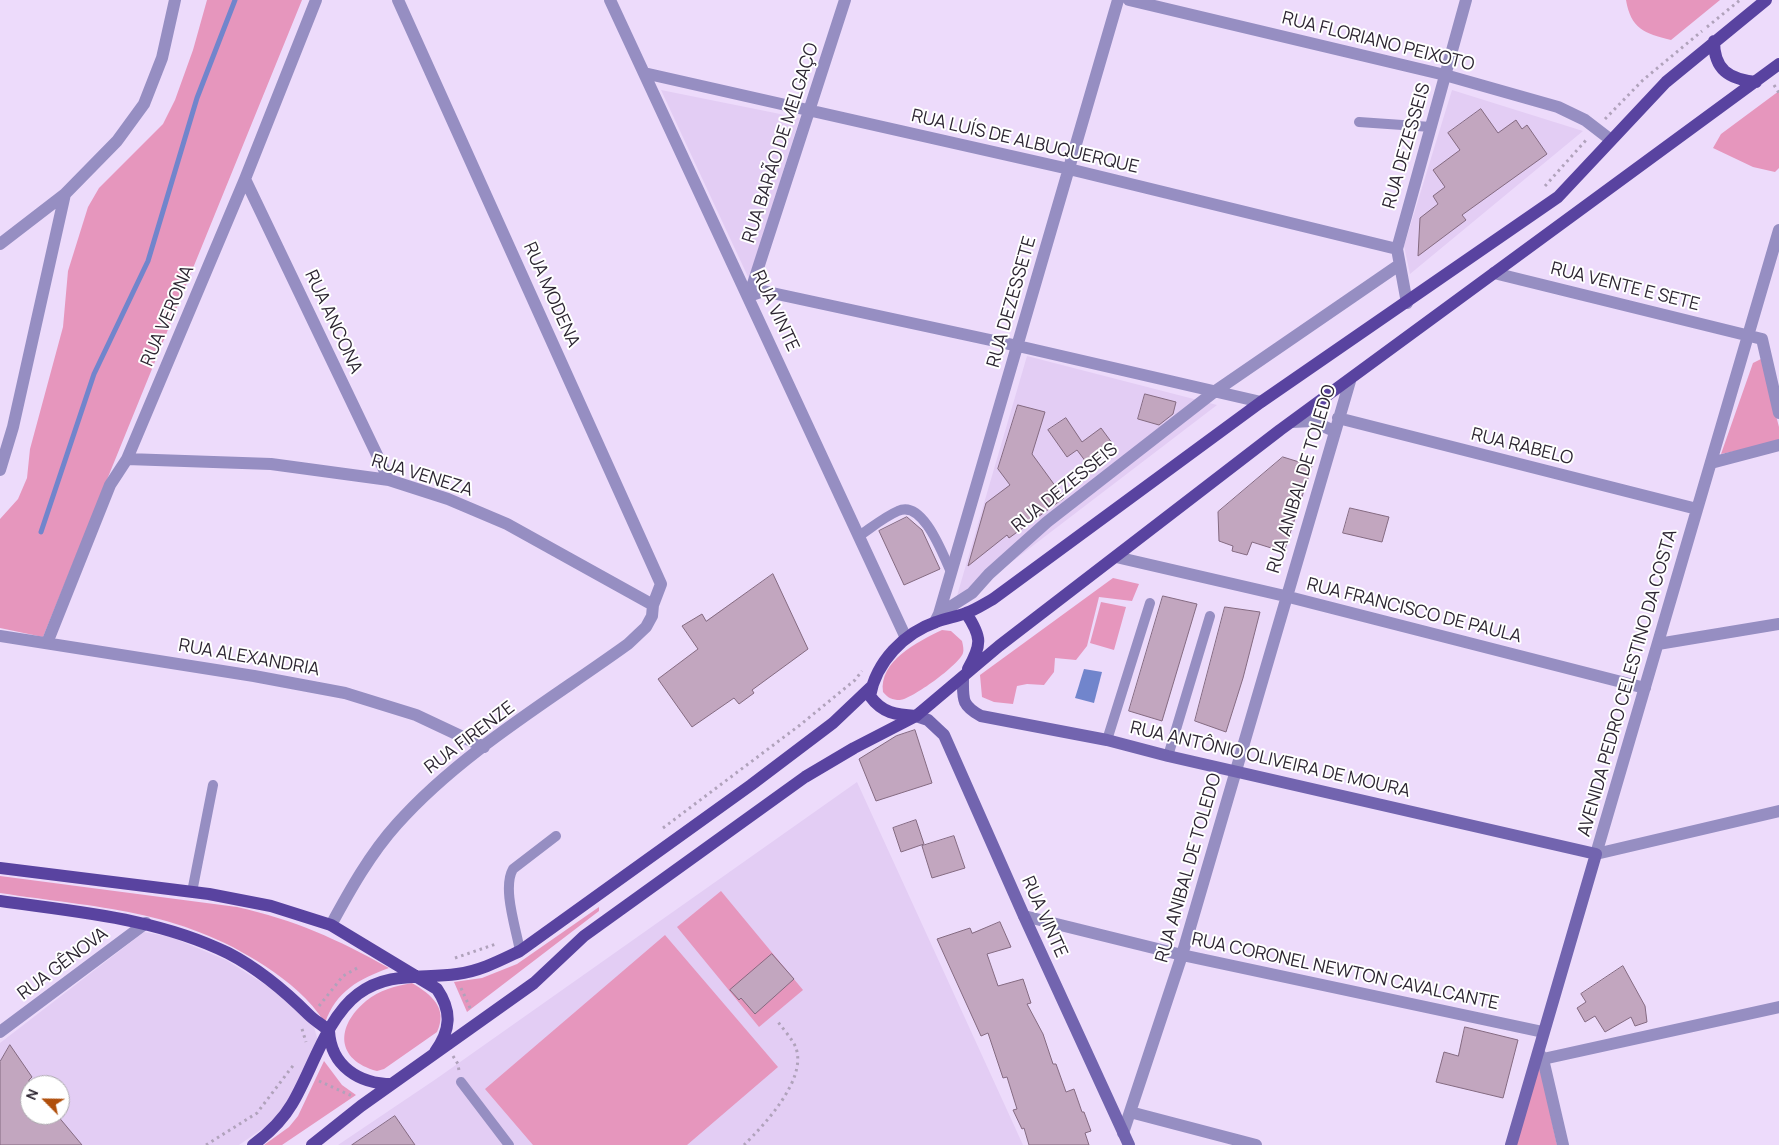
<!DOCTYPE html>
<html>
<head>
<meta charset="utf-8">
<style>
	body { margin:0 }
	#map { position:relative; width:1779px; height:1145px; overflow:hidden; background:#eddbfb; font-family:Manrope,sans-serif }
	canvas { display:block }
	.north { position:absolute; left:20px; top:1075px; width:50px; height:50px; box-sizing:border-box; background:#fff; border:1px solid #aba8ad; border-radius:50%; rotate:293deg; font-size:14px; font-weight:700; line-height:20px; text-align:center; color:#2d2632 }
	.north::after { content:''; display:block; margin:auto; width:18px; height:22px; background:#b04f0c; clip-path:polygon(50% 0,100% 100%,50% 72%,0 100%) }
</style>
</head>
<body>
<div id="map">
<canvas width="1779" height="1145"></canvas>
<div class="north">N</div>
</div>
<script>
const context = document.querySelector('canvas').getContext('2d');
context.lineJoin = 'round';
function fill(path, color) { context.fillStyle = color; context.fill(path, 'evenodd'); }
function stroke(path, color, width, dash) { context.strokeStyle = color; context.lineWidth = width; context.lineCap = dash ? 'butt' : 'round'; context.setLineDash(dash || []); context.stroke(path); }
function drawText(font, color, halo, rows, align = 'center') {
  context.font = font + ' Manrope,sans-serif'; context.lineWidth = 4; context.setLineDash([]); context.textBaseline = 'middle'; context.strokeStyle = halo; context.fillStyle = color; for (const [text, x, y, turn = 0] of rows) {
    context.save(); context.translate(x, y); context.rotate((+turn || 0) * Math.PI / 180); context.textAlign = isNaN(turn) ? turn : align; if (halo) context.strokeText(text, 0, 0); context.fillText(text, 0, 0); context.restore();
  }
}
fill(new Path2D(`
	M661 90 800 118 749 279Z
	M1452 90 1583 131 1410 274 1404 246Z
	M1027 356 1217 405 954 606Z
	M857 782 1023 1145H338L436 1079Z
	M144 932 171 937 226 960 277 992 314 1027 318 1041 293 1093 275 1120 239 1145H0V1043ZM30 1085H60V1115H30Z`), '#e3cdf4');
fill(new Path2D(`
	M207 0H302L43 637 0 628V519L18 499 27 478 30 449 63 327 68 271 88 207 99 188 163 124 175 100 193 50Z
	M1626 0H1720L1671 40C1644 33 1631 29 1626 0Z
	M1779 91V168L1775 172 1753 167 1713 148 1721 134Z
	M1761 359 1779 427V442L1721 454 1753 363Z
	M1113 578 1139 584 1132 601 1099 597 1087 646 1076 660 1055 658 1054 672 1044 685 1027 684 1017 686 1013 704 994 702 982 697 980 675Z
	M1101 602 1126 607 1114 650 1090 643Z
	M942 630 951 631 962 641C963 645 964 650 963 653 959 665 912 699 900 700 892 700 888 698 883 692 879 661 917 642 942 630Z
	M0 876 237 907C295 920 337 939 389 968 359 979 336 991 325 1023 309 998 289 982 265 966 179 909 97 908 0 893Z
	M721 891 803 990 759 1027 677 927Z
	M599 907V911L467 1012 454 982 482 978 517 964Z
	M665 935 778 1067 687 1145H533L485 1089Z
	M412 983C432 995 448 1008 437 1032L384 1069 377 1071C336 1060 335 1027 366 1001 379 990 396 986 412 983Z
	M1538 1057 1557 1145H1514Z
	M324 1061 342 1085 356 1095 282 1145H264L289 1127 298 1116Z`), '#e696bd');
fill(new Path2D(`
	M1084 669 1102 672 1094 703 1075 698Z`), '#7185cc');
stroke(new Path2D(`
	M41 532 94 374 148 261 197 98 235 0`), '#7185cc', 5);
const building = new Path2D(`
	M1481 109 1498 133 1516 120 1522 129 1527 125 1547 154 1462 215 1466 220 1418 256 1420 218 1438 204 1433 196 1445 187 1433 170 1460 150 1448 133Z
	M1145 394 1176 402 1173 414 1159 425 1138 419Z
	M1018 405 1045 412 1032 454 1064 498 1009 538 1007 535 968 566 986 503 1010 485 998 469Z
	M1066 418 1082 442 1101 428 1115 447 1089 466 1077 450 1067 457 1048 430Z
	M1283 457 1312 466 1284 552 1252 542 1247 555 1232 551 1233 546 1219 541 1218 512Z
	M1350 508 1389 517 1382 542 1343 533Z
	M907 517 922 530 940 569 904 585 879 531Z
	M773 574 808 649 752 690 754 693 739 704 734 698 692 727 658 679 698 649 682 626 702 614 706 621Z
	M1163 596 1197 604 1162 721 1129 711Z
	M1225 607 1260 612 1243 678 1226 732 1195 721Z
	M915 730 932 783 876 801 859 759 896 736Z
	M916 820 924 844 901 852 893 828Z
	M954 836 965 868 932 878 922 846Z
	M1000 922 1011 947 987 954 998 986 1023 979 1031 1003 1027 1004 1043 1034 1053 1064H1056L1066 1092 1074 1089 1082 1112H1084L1091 1131 1085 1133 1089 1145H1029L1024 1128 1022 1129 1013 1110 1017 1109 1007 1077 1003 1078 988 1033 981 1036 937 939 970 928 972 933Z
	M772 954 794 979 755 1014 741 998 739 1000 730 990Z
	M1623 966 1645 1006 1647 1022 1635 1026 1631 1017 1605 1032 1595 1016 1585 1022 1577 1008 1586 1002 1581 994Z
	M1465 1027 1518 1040 1503 1098 1436 1082 1444 1052 1458 1056Z
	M10 1045 32 1077 29 1080 30 1115H57L82 1145H0V1062Z
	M395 1116 415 1145H352Z`);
fill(building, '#c2a6bf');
stroke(building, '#846a81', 1);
stroke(new Path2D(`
	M1707 27 1740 0
	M1774 85 1779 93
	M1605 119 1643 80 1702 31
	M1545 186 1587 139
	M663 828 800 725 855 680 862 671
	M455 958 496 944
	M461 988 471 1010
	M319 1006 343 976 359 967
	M302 1029 306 1042
	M453 1056 458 1064 459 1071
	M319 1081 352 1096
	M206 1145 257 1113 295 1063
	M744 1145C764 1125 807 1080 796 1048 793 1040 784 1030 778 1022`), '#b0a2bb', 3, [2.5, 4]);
stroke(new Path2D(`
	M1359 122 1431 127
	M859 536C871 528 884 517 898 511 923 499 943 555 951 572
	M1107 740 1150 603
	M1168 756 1210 616
	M192 892 213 785
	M520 951C516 928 502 888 513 869L556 836
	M461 1082 509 1145`), '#968ec2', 10);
stroke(new Path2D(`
	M610 0 906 638
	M1129 0 1445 75 1558 107 1585 120 1611 140
	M644 73 1069 169 1397 249
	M245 179 389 480
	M1779 230 1596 854 1779 811
	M0 244 65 194 117 141 144 104 162 58 175 0
	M1494 273 1762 339 1779 413
	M749 296 763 291 1018 346 1261 402
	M749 296 845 0
	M1407 303 1397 249 1466 0
	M1338 418 1697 509
	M1292 422 1312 421 1334 431
	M127 459 271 464 389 480 448 499 507 524 653 605
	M1711 463 1779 445
	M0 470 13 427 65 194
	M1116 557 1285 596 1645 688
	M939 614 972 593 989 574 1047 522 1214 392 1399 265
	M935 622 939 614 1118 0
	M0 636 254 676 345 693 416 715 484 747
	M47 643 110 485 127 459 245 179 316 0
	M1658 644 1779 624
	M1024 916 1182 955 1543 1032
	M331 925C350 890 370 854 397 824 460 753 552 699 628 644L646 627 652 616 653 605 661 584 398 0
	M0 1032 146 923
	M1539 1053 1543 1059 1563 1145
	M1543 1059 1779 1007
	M1130 1112 1256 1145
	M1123 1133 1182 955 1350 381`), '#968ec2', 12);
stroke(new Path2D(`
	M963 678C963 699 961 705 981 716L1107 740 1168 756 1596 854 1511 1145
	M916 716 928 720 944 735 1024 916 1129 1145`), '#7264af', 12);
stroke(new Path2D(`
	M1714 41C1714 70 1729 79 1756 82
	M966 613C982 637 982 644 968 669
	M916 716C896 715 882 713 870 696 876 662 904 633 936 622 946 618 956 617 966 613 975 610 984 604 993 599L1261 402 1558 197 1666 82 1766 0
	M0 868 209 894 271 906 331 925 437 989C452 1011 451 1030 435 1052
	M0 901C77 912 157 918 228 953 259 969 285 991 309 1015 315 1021 323 1025 329 1031
	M329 1031C331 1066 359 1084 392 1084
	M253 1145C268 1134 282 1121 292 1104 312 1071 326 1018 358 994 388 971 422 979 457 974 480 971 499 961 520 951L751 785 833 723 872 686
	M312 1145 361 1106 534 983 584 936 805 777 854 748 916 716 999 646 1280 430 1779 64`), '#5943a0', 12);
drawText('18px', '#2d2632', '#fff', [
	["RUA FLORIANO PEIXOTO",1378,42,14],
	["RUA LUÍS DE ALBUQUERQUE",1025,142,13],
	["RUA BARÃO DE MELGAÇO",781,143,-72],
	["RUA DEZESSEIS",1407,146,-74],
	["RUA VENTE E SETE",1625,287,14],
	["RUA MODENA",551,295,66],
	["RUA DEZESSETE",1012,302,-74],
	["RUA VINTE",775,311,65],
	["RUA VERONA",168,316,-67],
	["RUA ANCONA",333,322,65],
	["RUA RABELO",1522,447,14],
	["RUA VENEZA",422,476,17],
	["RUA ANIBAL DE TOLEDO",1302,479,-73],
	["RUA DEZESSEIS",1065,488,-39],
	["RUA FRANCISCO DE PAULA",1414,611,14],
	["RUA ALEXANDRIA",249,658,10],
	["AVENIDA PEDRO CELESTINO DA COSTA",1628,683,-74],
	["RUA FIRENZE",470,738,-37],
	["RUA ANTÔNIO OLIVEIRA DE MOURA",1270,760,13],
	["RUA ANIBAL DE TOLEDO",1189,868,-74],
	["RUA VINTE",1044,917,66],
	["RUA GÊNOVA",63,964,-37],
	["RUA CORONEL NEWTON CAVALCANTE",1345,972,12]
]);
</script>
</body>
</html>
